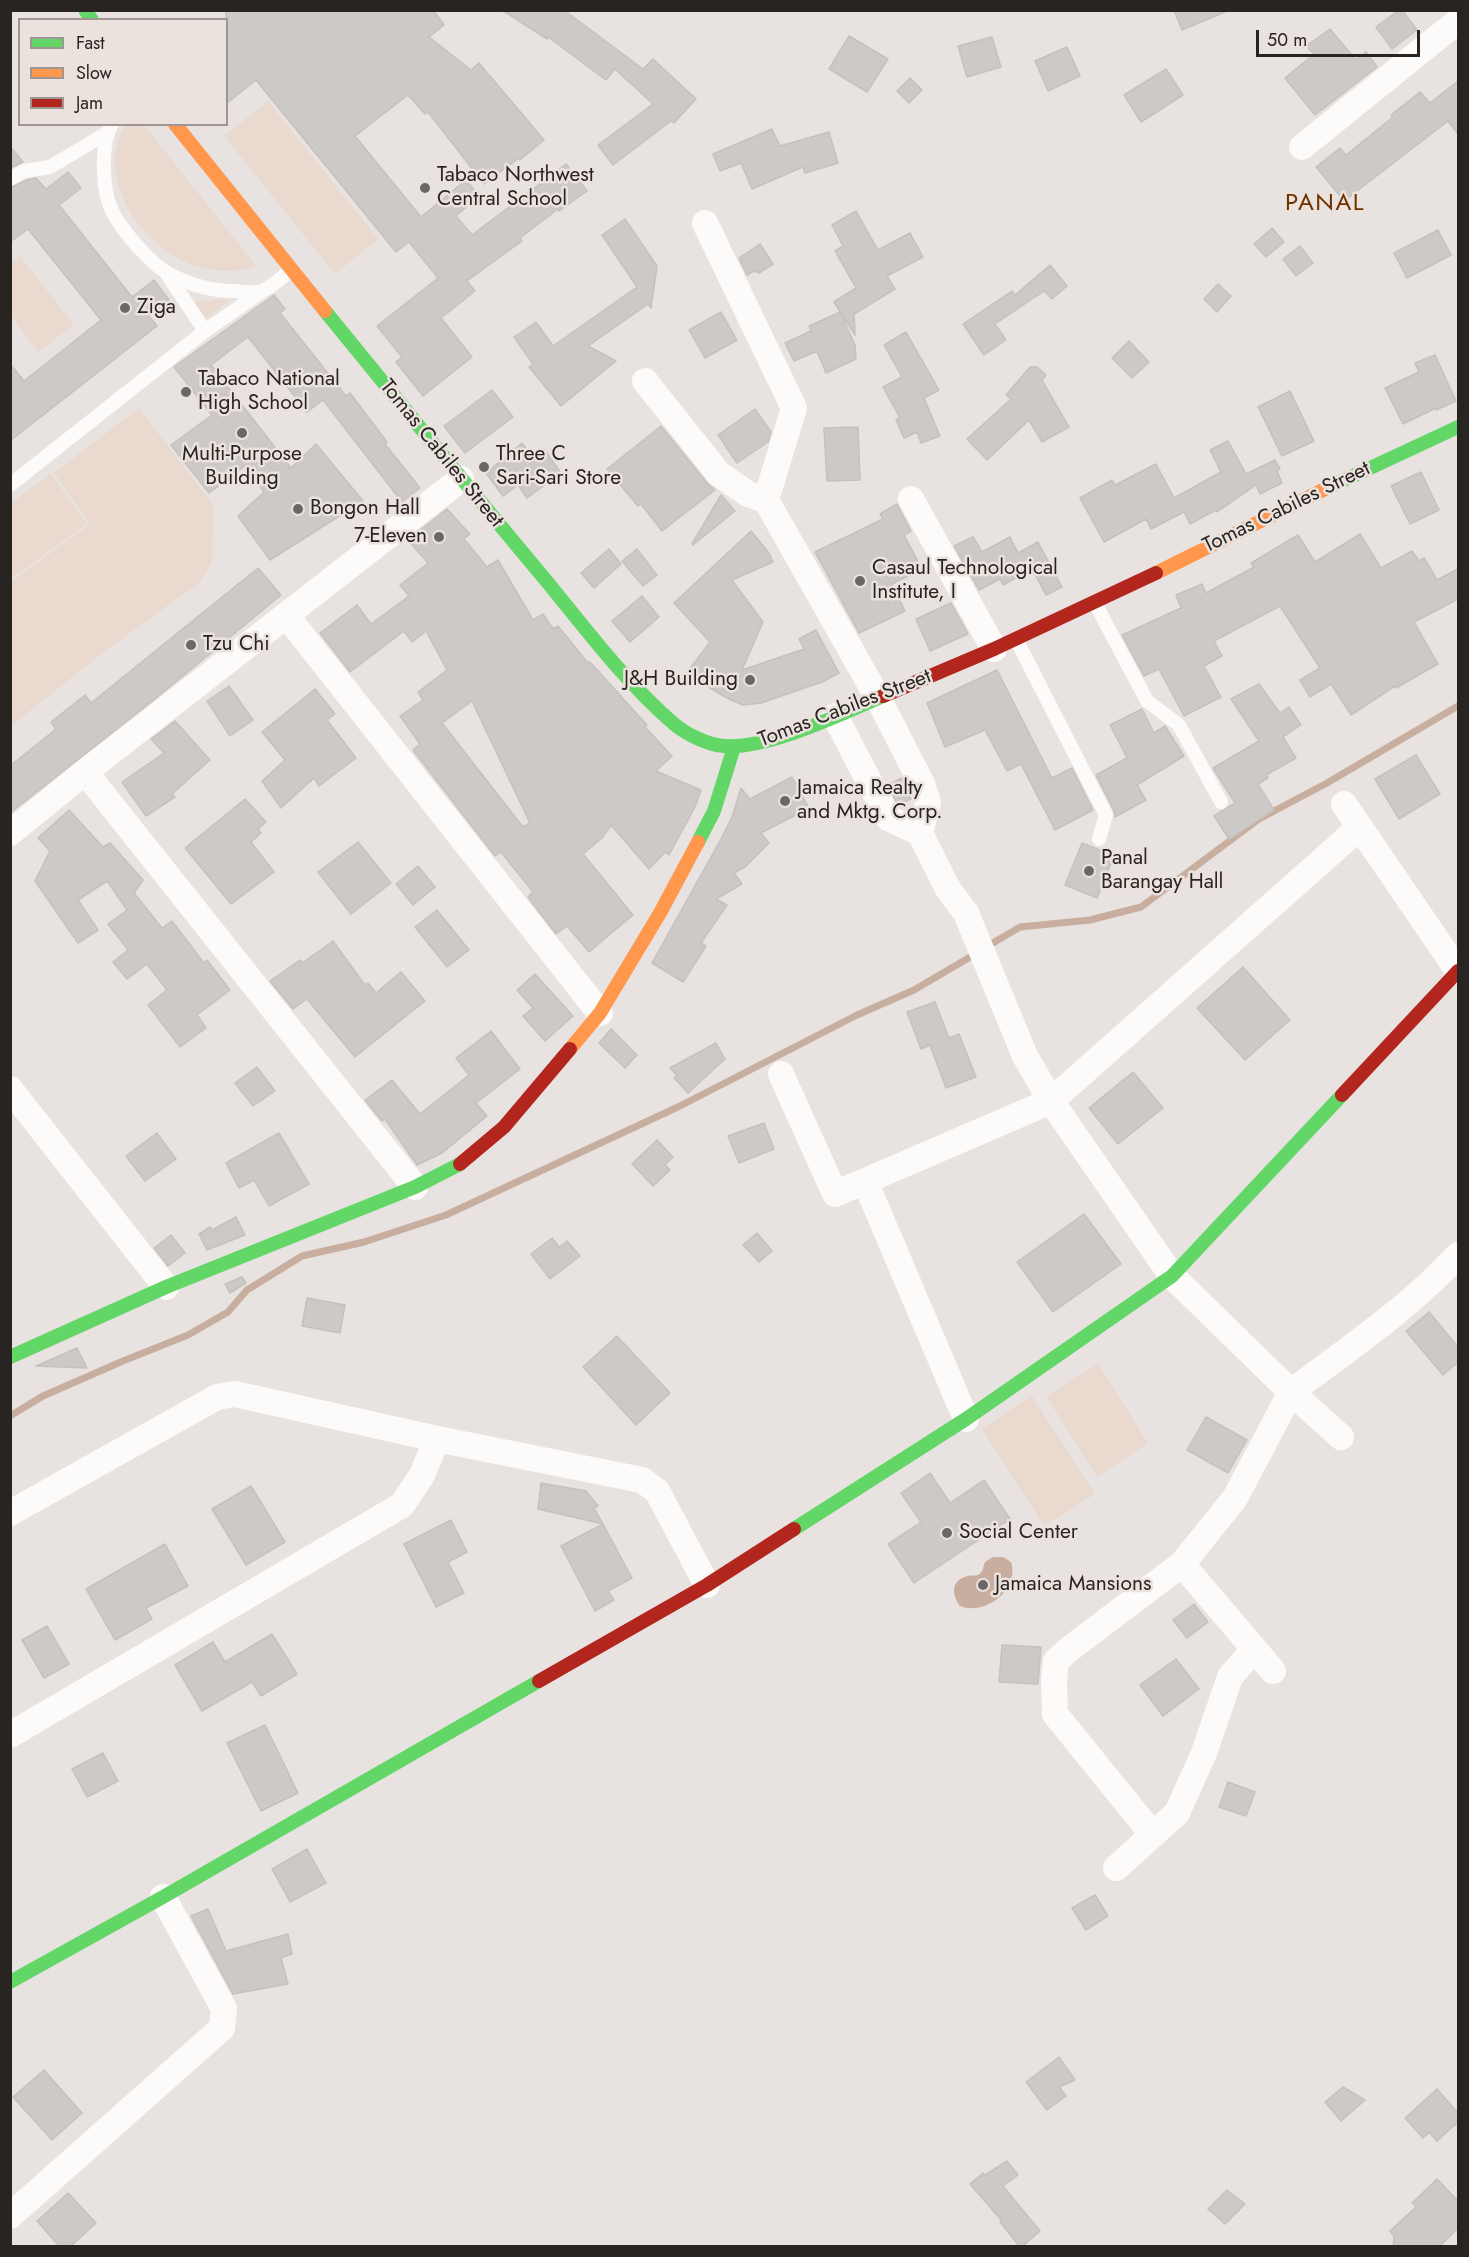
<!DOCTYPE html>
<html>
<head>
<meta charset="utf-8">
<style>
	body { margin:0 }
	#map { position:relative; width:1469px; height:2257px; overflow:hidden; background:#e8e3e0; font-family:Jost,sans-serif }
	canvas { display:block }
	.frame { position:absolute; inset:0; border:12px solid #272422; pointer-events:none }
	.legend { position:absolute; left:18px; top:18px; width:210px; height:108px; box-sizing:border-box; background:#ebe2dd; border:2px solid #9d9692; margin:0; padding:8px 10px; list-style:none; font-size:18px; color:#272422 }
	.legend li { display:flex; align-items:center; gap:12px; height:30px }
	.legend b { width:30px; border:2px solid #9d9692 }
	.scale { position:absolute; left:1256px; top:30px; width:164px; height:27px; box-sizing:border-box; border:3px solid #272422; border-top:0; padding-left:8px; font-size:18px; line-height:21px; white-space:nowrap; color:#272422; -webkit-text-stroke:4px #ebe2dd; paint-order:stroke }
</style>
</head>
<body>
<div id="map">
<canvas width="1469" height="2257"></canvas>
<div class="frame"></div>
<ul class="legend">
<li><b style="height:8px;background:#63d668"></b>Fast</li>
<li><b style="height:8px;background:#ff974d"></b>Slow</li>
<li><b style="height:8px;background:#b3261e"></b>Jam</li>
</ul>
<div class="scale">50 m</div>
</div>
<script>
const context = document.querySelector('canvas').getContext('2d');
context.lineJoin = 'round';
function fill(path, color) { context.fillStyle = color; context.fill(path, 'evenodd'); }
function stroke(path, color, width, dash) { context.strokeStyle = color; context.lineWidth = width; context.lineCap = dash ? 'butt' : 'round'; context.setLineDash(dash || []); context.stroke(path); }
function drawText(font, color, halo, rows, align = 'center') {
  context.font = font + ' Jost,sans-serif'; context.lineWidth = 5; context.setLineDash([]); context.textBaseline = 'middle'; context.strokeStyle = halo; context.fillStyle = color; for (const [text, x, y, turn = 0] of rows) {
    context.save(); context.translate(x, y); context.rotate((+turn || 0) * Math.PI / 180); context.textAlign = isNaN(turn) ? turn : align; if (halo) context.strokeText(text, 0, 0); context.fillText(text, 0, 0); context.restore();
  }
}
fill(new Path2D(`
	M268 101 378 239 335 274 224 136Z
	M126 125H144L256 266C233 273 216 273 193 265 142 248 92 175 126 125Z
	M20 256 74 325 38 352 11 316V263Z
	M231 299 205 319 193 301Z
	M139 408 213 505 212 562 199 583 101 654 11 726V582L90 524 54 473Z
	M51 474 87 524 11 579V503Z
	M1098 1364 1148 1443 1097 1477 1046 1396Z
	M1032 1396 1095 1494 1044 1526 982 1429Z`), '#ead9ce');
fill(new Path2D(`
	M993 1557H1003L1011 1562C1020 1590 985 1616 960 1606 951 1594 951 1580 968 1576 971 1575 975 1576 978 1575 983 1573 983 1567 985 1562Z`), '#c8ae9f');
stroke(new Path2D(`
	M986 947 1020 927 1090 920 1141 907 1259 819 1327 783 1458 706
	M10 1416 43 1396 123 1361 188 1335 228 1312 247 1290 302 1256 364 1242 446 1215 680 1106 857 1015 914 990 977 953`), '#c8ae9f', 7);
const building = new Path2D(`
	M226 10H433L444 25 429 37 471 70 479 63 544 140 520 160 519 158 484 184 428 112 425 114 408 95 355 136 421 217 466 180 479 196 456 216 472 235 566 164 587 191 559 211 558 209 520 238 522 241 467 281 475 291 441 318 472 357 423 396 396 362 402 357 377 326 438 278 409 242 396 252 256 80 226 104Z
	M502 10H564L643 69 653 59 696 99 674 123 671 121 613 165 598 145 653 104 615 69 606 80 548 37 547 39Z
	M1174 10H1227V11L1182 30Z
	M1399 10H1402L1417 30 1392 49 1376 27Z
	M1330 29 1356 60 1366 52 1377 67 1315 115 1285 78 1314 54 1306 46Z
	M849 36 888 59 867 92 829 69Z
	M992 37 1001 67 967 77 958 46Z
	M1067 47 1080 76 1048 91 1035 61Z
	M1166 69 1183 95 1141 122 1124 95Z
	M910 78 922 90 909 103 897 91Z
	M1458 81V134L1448 121 1344 201 1316 167 1340 148 1346 155 1393 117 1391 115 1420 92 1430 103Z
	M772 129 780 146 829 132 838 163 805 173 803 167 752 189 741 163 720 171 713 154Z
	M10 146 23 162 10 168Z
	M68 172 81 188 59 205 132 297 154 280 169 300 149 316 157 326 10 441V364L24 381 101 320 28 229 10 242V188L27 180 36 178 46 189Z
	M856 211 878 250 910 233 923 257 887 276 895 289 854 314 855 335 834 302 856 288 835 251 843 246 832 225Z
	M625 219 657 266 651 308 648 304 588 346 616 361 561 406 529 367 533 364 514 337 536 322 553 346 637 287 602 235Z
	M1272 228 1284 242 1266 257 1254 244Z
	M1438 230 1451 255 1407 278 1394 253Z
	M760 244 773 264 759 273 754 271 747 275 739 258Z
	M1300 246 1313 263 1296 276 1283 259Z
	M1050 265 1067 286 1052 299 1044 291 995 324 1006 340 984 355 963 324 1012 291 1015 295Z
	M1218 284 1231 296 1217 312 1204 299Z
	M274 295 285 309 280 313 346 396 350 393 387 442 385 444 420 488 402 502 323 400 307 412 248 337 211 365 291 468 316 444 363 501 270 560 238 516 264 492 245 466 209 493 171 445 212 415 174 367Z
	M721 312 737 340 705 358 689 330Z
	M840 312 855 345 856 359 826 373 817 351 794 361 785 343 811 331 809 326Z
	M906 332 939 390 924 398 940 436 921 443 917 432 904 438 896 420 900 418 883 387 902 377 884 345Z
	M1129 341 1149 362 1132 378 1112 358Z
	M1435 355 1456 401 1436 410V408L1403 424 1385 388 1419 372 1415 363Z
	M1030 367H1037L1046 375 1042 380 1069 427 1042 442 1029 420 987 460 967 439 1011 399 1006 395Z
	M492 390 513 417 465 453 444 426Z
	M1290 391 1314 441 1282 456 1258 407Z
	M755 409 771 432 768 442 737 463 718 435Z
	M661 426 707 483 715 490 662 531 641 504 638 506 607 469Z
	M858 427 860 480 827 481 824 428Z
	M1228 441 1246 474 1275 460 1280 469 1277 471 1282 483 1260 494 1256 485 1217 512 1216 510 1190 524 1184 512 1151 529 1146 519 1104 542 1080 498 1112 480 1115 485 1156 464 1174 498 1221 472 1210 450Z
	M522 443 532 457 544 449 561 473 527 498 518 485 503 496 486 473Z
	M1421 472 1439 510 1410 524 1391 486Z
	M721 495 735 511 693 545 692 544Z
	M897 504 911 531 904 535 922 569 892 584 905 611 859 633 815 552 883 519 880 514Z
	M447 509 470 534 464 539 487 567 498 560 533 620 543 614 553 629 558 626 588 663 590 662 647 725 645 727 672 756 656 771 701 790 695 807 669 855 665 852 649 869 611 825 603 837 583 854 633 915 589 952 567 926 556 934 528 897 533 892 501 852 495 856 413 750 420 744 400 716 423 700 418 692 447 670 426 631 412 642 404 631 350 672 320 633 357 605 371 624 409 596 400 585 428 563 408 540ZM472 701 530 823 523 827 442 723Z
	M751 531 769 553 773 562 732 580 763 622 742 670 804 649 799 639 816 630 839 673 822 682 761 703 743 705 727 698 686 674 710 642 674 603Z
	M1360 534 1381 568 1412 551 1419 561 1424 558 1437 580 1458 569V599L1414 622 1438 664 1396 688 1395 686 1351 715 1331 684 1310 697 1300 680 1320 668 1280 606 1214 641 1222 656 1204 666 1221 697 1184 716 1159 669 1144 676 1122 635 1181 608 1176 595 1202 584 1206 593 1254 567 1251 563 1298 535 1315 562Z
	M973 537 982 552 1010 537 1018 553 1038 542 1062 587 1046 595 1032 569 1003 585 1000 579 979 590 954 546Z
	M609 549 621 564 594 588 581 573Z
	M637 549 657 575 643 586 622 561Z
	M258 568 281 595 155 699 10 813V766L56 729 51 722 85 695 91 703Z
	M642 596 659 617 630 642 612 621Z
	M951 603 968 634 930 651 916 619Z
	M997 670 1052 778 1072 768 1093 810 1055 830 1021 764 1007 771 985 730 945 747 927 703Z
	M1259 684 1280 713 1289 707 1301 725 1283 737 1296 758 1266 775 1268 778 1258 784 1274 810 1229 839 1214 816 1235 803 1213 768 1259 741 1231 699Z
	M229 686 253 720 230 736 207 701Z
	M315 689 335 714 327 720 356 758 319 786 314 778 281 808 262 781 285 760 262 732Z
	M1142 709 1154 733 1165 726 1184 756 1137 785 1146 800 1115 817 1114 811 1096 775 1127 758 1110 725Z
	M175 721 210 760 172 794 175 797 146 816 122 782 164 753 151 739Z
	M1416 755 1440 794 1399 819 1375 779Z
	M792 777 809 808 761 833 769 843 745 867 734 873 742 884 716 899 727 905 701 943 706 946 683 982 652 963 721 839 732 817 741 788 750 799Z
	M902 778 911 799 898 805 888 785Z
	M245 799 266 822 258 829 261 833 251 842 274 872 231 904 185 848Z
	M69 810 103 847 110 843 143 880 134 893 162 928 172 921 204 963 207 960 230 990 197 1015 206 1028 180 1047 148 1005 167 990 147 964 127 979 113 962 128 950 108 924 127 910 107 881 78 900 98 930 78 943 35 881 50 851 38 838Z
	M358 842 391 883 351 914 318 872Z
	M1082 843 1114 856 1097 898 1065 885Z
	M418 866 435 887 413 905 396 884Z
	M437 910 469 950 447 967 415 927Z
	M333 941 365 985 368 983 376 993 401 972 425 1001 355 1057 307 999 293 1009 270 981 300 960 302 963Z
	M1243 967 1290 1020 1245 1060 1197 1008Z
	M535 974 573 1016 545 1041 523 1016 533 1008 517 990Z
	M935 1002 949 1038 959 1034 976 1077 946 1088 930 1045 921 1049 907 1012Z
	M611 1029 637 1055 625 1068 599 1043Z
	M491 1031 520 1069 476 1103 487 1116 442 1153 417 1165 385 1119 382 1121 365 1100 392 1080 420 1114 469 1075 456 1058Z
	M716 1043 725 1059 688 1093 674 1078 677 1075 670 1068Z
	M257 1067 275 1091 253 1106 235 1083Z
	M1133 1072 1163 1108 1118 1144 1089 1108Z
	M764 1123 774 1149 739 1163 728 1136Z
	M157 1133 176 1159 145 1181 126 1156Z
	M279 1133 309 1184 269 1206 254 1180 239 1188 226 1163Z
	M657 1140 673 1157 665 1165 670 1170 653 1186 632 1164Z
	M1084 1214 1121 1264 1053 1312 1017 1262Z
	M236 1217 245 1235 207 1250 199 1234 210 1227 212 1230Z
	M757 1233 772 1251 759 1262 743 1245Z
	M171 1235 185 1253 168 1266 154 1248Z
	M552 1238 559 1247 567 1241 580 1256 550 1279 531 1254Z
	M242 1277 246 1283 230 1293 225 1284Z
	M307 1298 345 1305 340 1333 302 1326Z
	M1429 1312 1458 1347V1362L1443 1375 1406 1331Z
	M617 1336 670 1393 636 1425 583 1367Z
	M77 1348 87 1368 36 1366 50 1360Z
	M1206 1417 1247 1440 1228 1473 1187 1450Z
	M930 1473 950 1503 984 1480 1010 1519 914 1583 888 1544 921 1522 901 1493Z
	M541 1483 586 1491 598 1506 594 1508 603 1524 538 1509Z
	M251 1486 285 1542 246 1565 212 1509Z
	M451 1520 467 1552 448 1562 464 1593 436 1607 404 1544Z
	M603 1524 632 1578 608 1591 614 1600 595 1611 561 1546Z
	M165 1544 188 1586 146 1608 152 1619 115 1640 86 1589Z
	M1194 1604 1208 1622 1187 1638 1173 1620Z
	M47 1626 69 1664 44 1678 22 1640Z
	M272 1634 297 1674 261 1696 252 1682 202 1711 175 1665 213 1642 225 1662Z
	M1002 1645 1041 1647 1038 1684 999 1682Z
	M1176 1659 1199 1689 1163 1716 1140 1685Z
	M265 1725 298 1793 261 1811 227 1743Z
	M103 1753 118 1781 87 1797 72 1769Z
	M1228 1782 1255 1792 1246 1816 1219 1807Z
	M307 1849 326 1883 290 1902 272 1869Z
	M1095 1895 1108 1916 1086 1930 1072 1908Z
	M208 1909 226 1951 288 1934 292 1954 281 1958 288 1984 233 1994 191 1916Z
	M1059 2057 1075 2080 1059 2087 1066 2096 1047 2110 1026 2082Z
	M44 2070 82 2113 52 2140 13 2097Z
	M1343 2087 1365 2100 1341 2121 1325 2102Z
	M1437 2089 1458 2113V2122L1437 2141 1429 2132 1423 2138 1405 2118Z
	M1007 2161 1018 2175 1003 2186 1040 2231 1022 2247H1020L1000 2222 1002 2221 970 2184 983 2173 985 2175Z
	M1437 2179 1458 2201V2228L1439 2247H1393L1394 2236 1390 2231 1416 2207 1412 2203Z
	M1227 2190 1245 2204 1225 2224 1208 2209Z
	M68 2193 96 2223 70 2247H60L37 2221Z`);
fill(building, '#cdc9c7');
stroke(building, '#c5c1c0', 1.5);
stroke(new Path2D(`
	M112 124C100 146 102 192 113 213 123 232 151 264 169 274 190 285 211 291 234 291 242 291 254 294 262 291 272 287 283 276 292 270
	M10 179 24 171 50 167 107 133
	M167 274 205 331
	M10 485 205 331 261 292
	M1095 603 1147 701 1179 725 1221 802
	M1016 639 1106 815 1099 839`), '#fcfbfa', 14);
stroke(new Path2D(`
	M1302 147 1458 21
	M705 223 794 408 766 500
	M645 381 719 474 748 494 766 500 878 698 922 784 928 802 920 833
	M911 499 994 649
	M286 615 600 1013
	M835 716 888 818 920 833 948 889 966 913 1025 1056 1051 1101 1172 1276 1291 1392C1348 1349 1409 1308 1458 1255
	M85 772 415 1187
	M1344 804 1458 971
	M10 833 85 772 461 479
	M781 1074 835 1194 1051 1101 1360 827
	M10 1089 166 1287
	M865 1181 966 1419
	M10 1513 217 1397 235 1394 437 1439 642 1480 657 1491 707 1585
	M1273 1671 1182 1564 1235 1498 1291 1392 1341 1437
	M10 1735 402 1505 422 1475 437 1439
	M1153 1835 1055 1714 1054 1681 1056 1661 1072 1647 1182 1564
	M1116 1868 1177 1813 1204 1753 1230 1677 1254 1649
	M10 2216 222 2028 224 2009 163 1897`), '#fcfbfa', 26);
stroke(new Path2D(`
	M85 10 92 20
	M325 311C398 400 470 490 544 578 585 628 625 682 674 724 686 734 708 745 724 746 769 749 841 714 883 696
	M1323 490 1458 427
	M698 842 714 811 734 747
	M10 1357 166 1287 415 1187 460 1164
	M794 1529 966 1419 1172 1276 1342 1095
	M10 1982 163 1897 539 1681`), '#63d668', 14);
stroke(new Path2D(`
	M175 124 325 311
	M1156 573 1323 490
	M570 1049 600 1013 660 913 698 842`), '#ff974d', 14);
stroke(new Path2D(`
	M883 696 994 649 1156 573
	M1342 1095 1458 971
	M460 1164 504 1127 570 1049
	M539 1681 707 1585 794 1529`), '#b3261e', 14);
for (const [x, y, r, color] of [
	[425,188,6,"#6b6764"],
	[125,308,6,"#6b6764"],
	[186,392,6,"#6b6764"],
	[242,433,6,"#6b6764"],
	[484,467,6,"#6b6764"],
	[298,509,6,"#6b6764"],
	[439,537,6,"#6b6764"],
	[860,581,6,"#6b6764"],
	[191,645,6,"#6b6764"],
	[750,680,6,"#6b6764"],
	[785,801,6,"#6b6764"],
	[1089,871,6,"#6b6764"],
	[947,1533,6,"#6b6764"],
	[983,1585,6,"#6b6764"]
]) { const dot = new Path2D(); dot.arc(x, y, r, 0, 2 * Math.PI); context.fillStyle = color; context.fill(dot); stroke(dot, '#ebe2dd', 2); }
drawText('21px', '#272422', '#ebe2dd', [
	["Tabaco Northwest",437,176],
	["Central School",437,200],
	["Ziga",137,308],
	["Tabaco National",198,380],
	["High School",198,404],
	["Multi-Purpose",242,455,"center"],
	["Building",242,479,"center"],
	["Three C",496,455],
	["Sari-Sari Store",496,479],
	["Bongon Hall",310,509],
	["7-Eleven",427,537,"right"],
	["Casaul Technological",872,569],
	["Institute, I",872,593],
	["Tzu Chi",203,645],
	["J&H Building",738,680,"right"],
	["Jamaica Realty",797,789],
	["and Mktg. Corp.",797,813],
	["Panal",1101,859],
	["Barangay Hall",1101,883],
	["Social Center",959,1533],
	["Jamaica Mansions",995,1585]
], 'left');
drawText('21px', '#272422', '#ebe2dd', [
	["Tomas Cabiles Street",441,454,51],
	["Tomas Cabiles Street",1287,508,-26],
	["Tomas Cabiles Street",845,709,-21]
]);
context.letterSpacing = '1.5px';
drawText('24px', '#6d3201', '#ebe2dd', [
	["PANAL",1325,204]
]);
context.letterSpacing = '0px';
</script>
</body>
</html>
